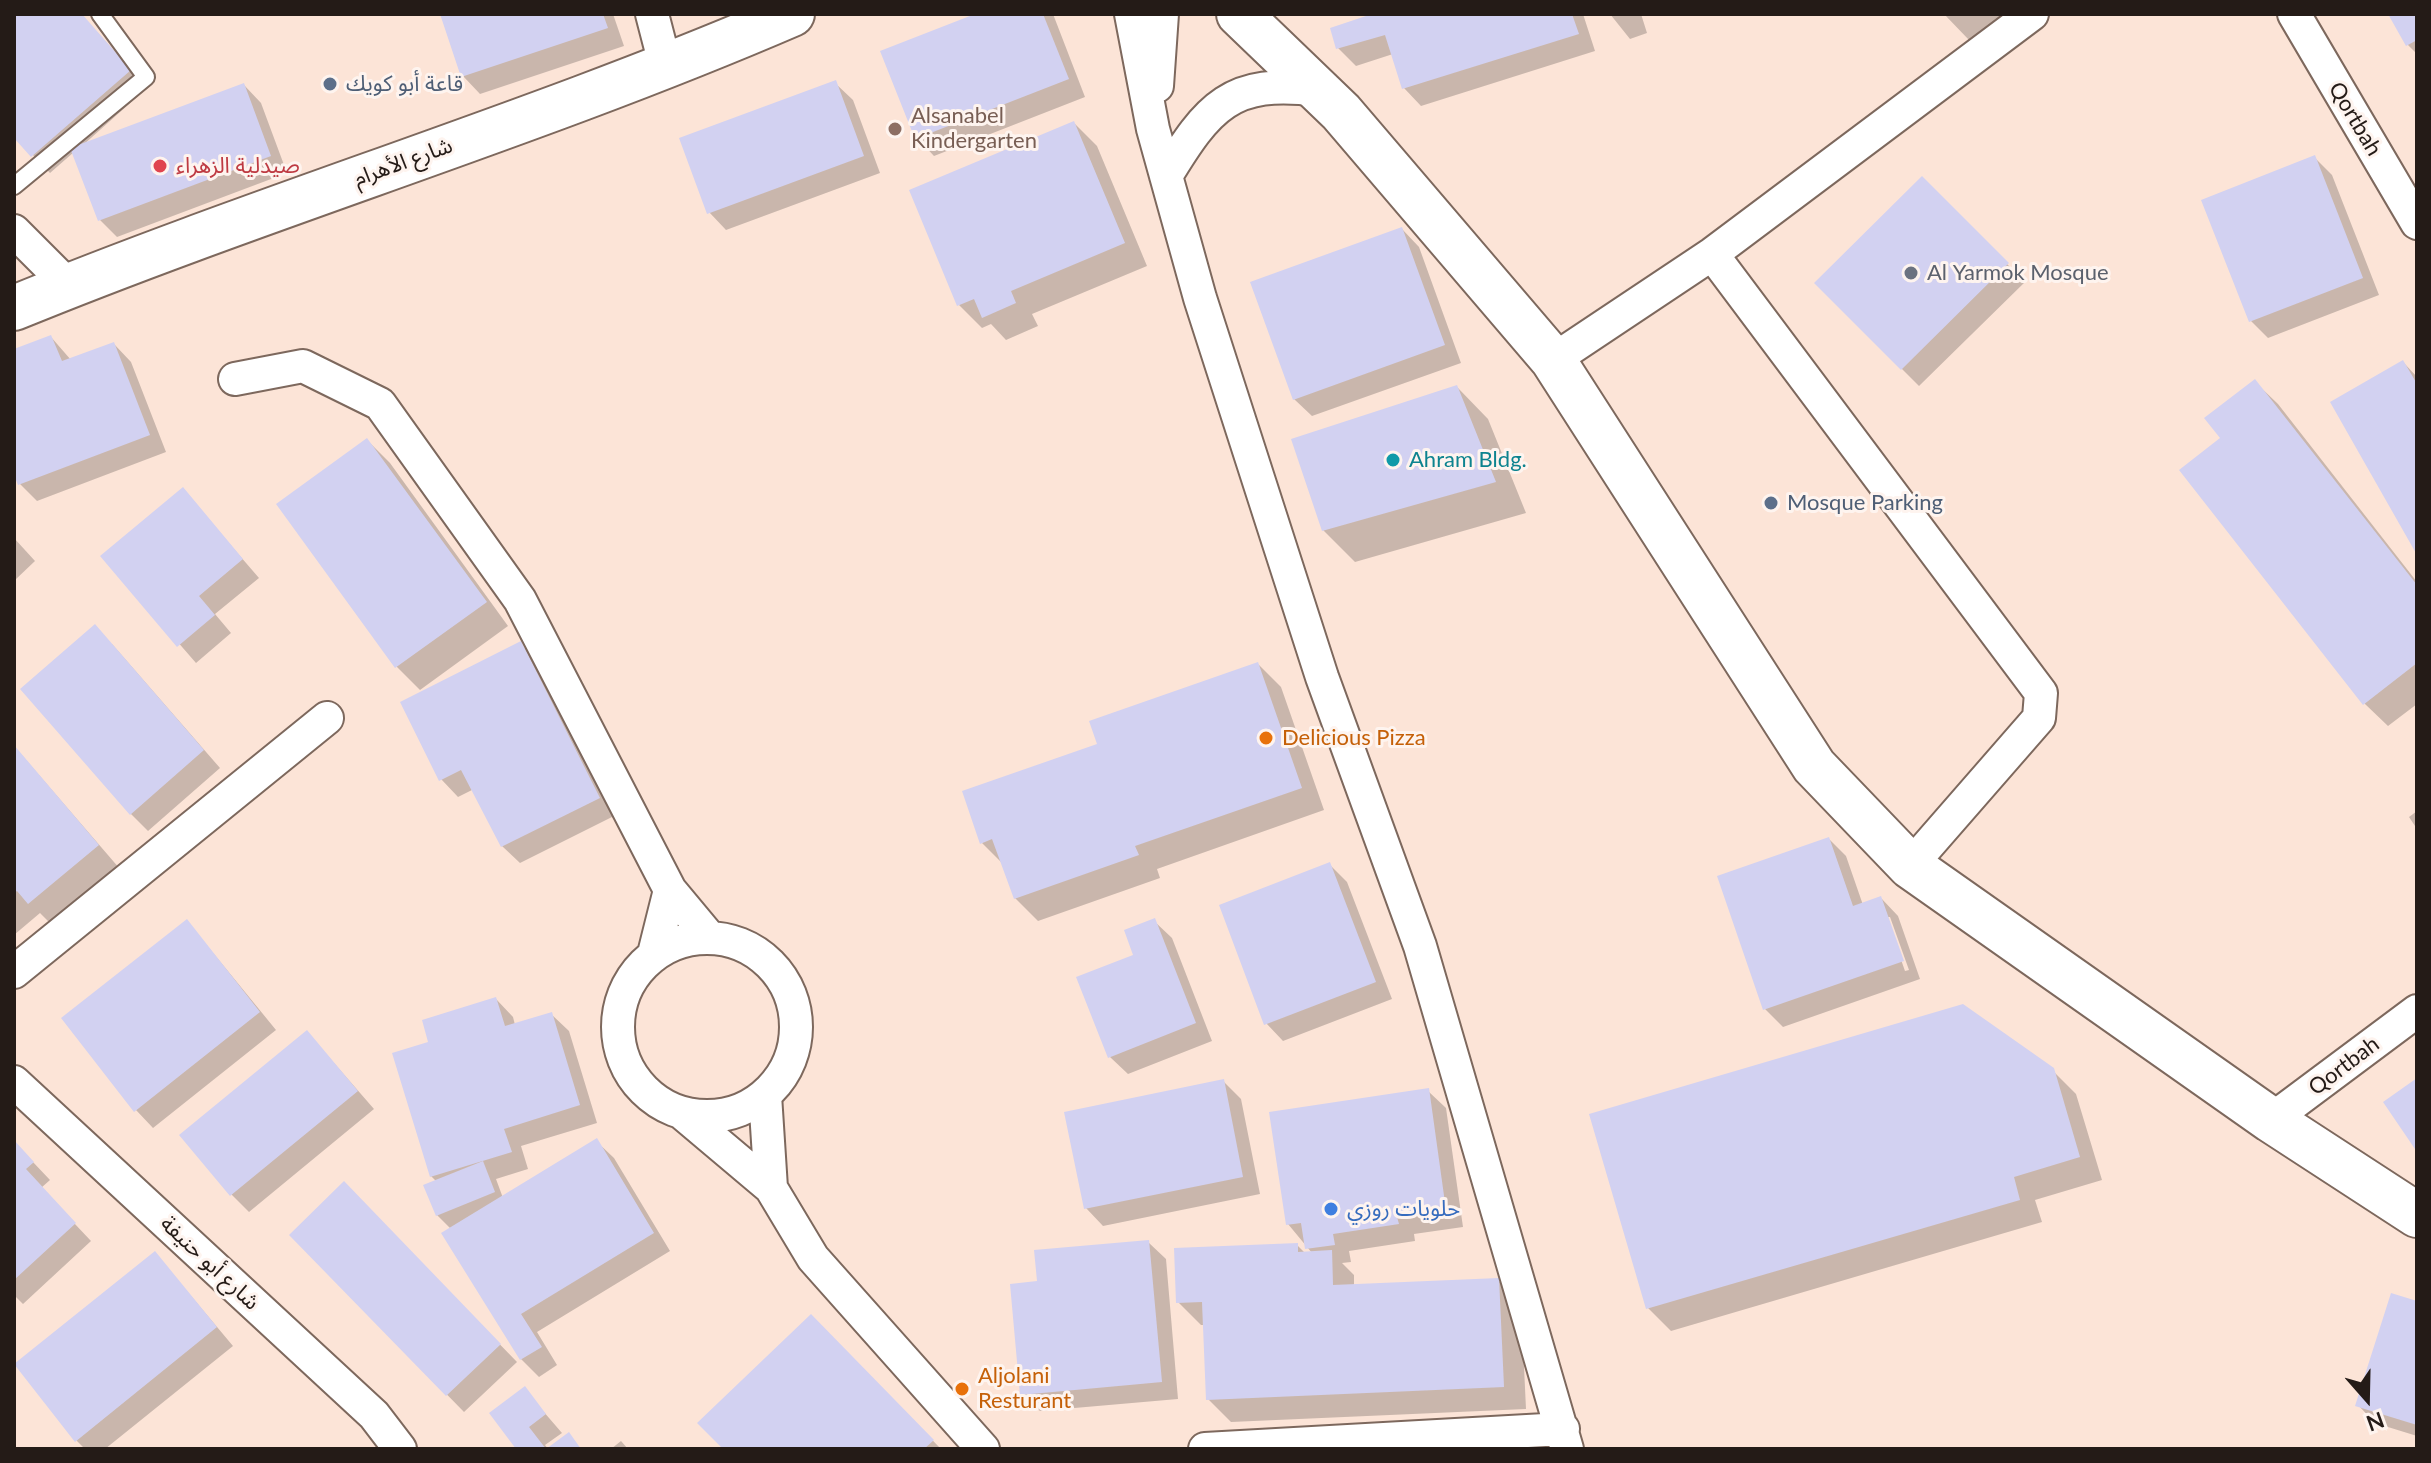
<!DOCTYPE html>
<html>
<head>
<meta charset="utf-8">
<style>
	body { margin:0 }
	#map { position:relative; width:2431px; height:1463px; overflow:hidden; background:#fce4d7; font-family:Lato,sans-serif }
	canvas { display:block }
	.frame { position:absolute; inset:0; border:16px solid #241b17; pointer-events:none }
	.north { position:absolute; left:2327px; top:1359px; width:80px; height:80px; -webkit-text-stroke:6px #fef4ef; paint-order:stroke; rotate:160deg; font-size:22px; font-weight:700; line-height:32px; text-align:center; color:#241b17 }
	.north::after { content:''; display:block; margin:auto; width:28px; height:36px; background:#241b17; clip-path:polygon(50% 0,100% 100%,50% 72%,0 100%) }
</style>
</head>
<body>
<div id="map">
<canvas width="2431" height="1463"></canvas>
<div class="frame"></div>
<div class="north">N</div>
</div>
<script>
const context = document.querySelector('canvas').getContext('2d');
context.lineJoin = 'round';
function fill(path, color) { context.fillStyle = color; context.fill(path, 'evenodd'); }
function stroke(path, color, width, dash) { context.strokeStyle = color; context.lineWidth = width; context.lineCap = dash ? 'butt' : 'round'; context.setLineDash(dash || []); context.stroke(path); }
function drawText(font, color, halo, rows, align = 'center') {
  context.font = font + ' Lato,"Noto Sans Arabic",sans-serif'; context.lineWidth = 6; context.setLineDash([]); context.textBaseline = 'middle'; context.strokeStyle = halo; context.fillStyle = color; for (const [text, x, y, turn = 0] of rows) {
    context.save(); context.translate(x, y); context.rotate((+turn || 0) * Math.PI / 180); context.textAlign = isNaN(turn) ? turn : align; if (halo) context.strokeText(text, 0, 0); context.fillText(text, 0, 0); context.restore();
  }
}
fill(new Path2D(`
	M16 14H81L147 88 82 146 244 85 261 103 287 173 117 237 100 220 74 152 50 173 14 135Z
	M442 14H613L624 46 480 94 463 76Z
	M981 14H1053L1085 97 934 156 917 138Z
	M1379 14H1583L1595 51 1421 106 1404 88 1393 54 1356 66 1338 48Z
	M1610 14H1641L1647 33 1630 39Z
	M1944 14H2027L1969 40Z
	M2390 14H2417V54L2408 45Z
	M835 83 853 100 880 173 726 230 709 212Z
	M1074 123 1097 146 1147 266 1032 314 1038 326 1006 340 991 324 982 328 959 305Z
	M2315 158 2332 175 2379 295 2268 338 2251 321Z
	M1922 179 2025 282 1919 386 1816 283Z
	M1402 229 1419 247 1461 363 1312 416 1294 399Z
	M51 337 71 360 114 344 131 362 166 452 37 501 20 484 14 469V351Z
	M2403 362 2417 377V551Z
	M2255 382 2278 404 2417 582V704L2388 726 2365 704 2182 470 2222 438Z
	M1457 387 1488 419 1526 513 1355 562 1323 530Z
	M367 440 390 463 508 626 420 690 397 667 279 505Z
	M183 490 259 578 215 614 231 633 196 663 103 556Z
	M14 538 35 561 14 581Z
	M112 644 220 768 148 831 131 814Z
	M520 644 538 661 616 815 520 863 502 846 474 789 458 797 441 779Z
	M1258 664 1281 687 1324 810 1157 869 1160 878 1038 921 1015 898 1003 864 982 843 1099 745Z
	M14 746 120 869 52 925 40 913 14 935Z
	M2417 811V829L2409 817Z
	M1829 839 1846 856 1863 905 1881 898 1898 916 1920 979 1783 1027 1765 1009ZM1886 917H1890L1909 970 1905 971Z
	M1330 865 1347 882 1392 999 1283 1041 1266 1023Z
	M187 921 276 1030 153 1128 136 1110Z
	M1154 921 1172 938 1212 1041 1128 1074 1110 1057Z
	M496 999 513 1017 515 1025 551 1014 569 1031 597 1123 521 1146 528 1169 496 1179 503 1198 596 1141 614 1158 670 1251 537 1332 557 1365 539 1377 521 1359 451 1229 437 1215V1182L431 1176V1044Z
	M307 1032 374 1109 249 1212 231 1194Z
	M2052 1070 2076 1094 2102 1180 2035 1200 2042 1222 1671 1331 1648 1308Z
	M1223 1081 1241 1099 1260 1194 1103 1226 1086 1208Z
	M1428 1091 1446 1108 1463 1227 1414 1234 1415 1241 1349 1251 1351 1262 1342 1263 1354 1275V1286L1498 1280 1521 1303 1526 1409 1231 1422 1208 1399 1205 1325H1201L1178 1302 1297 1245 1305 1253H1312L1288 1224Z
	M14 1142 50 1180 41 1188 91 1241 23 1304 14 1295Z
	M344 1184 517 1362 464 1412 291 1235Z
	M1148 1242 1166 1259 1178 1399 1040 1411 1022 1394Z
	M155 1253 233 1346 105 1449H85L76 1440Z
	M2417 1304V1436L2375 1423 2358 1405Z
	M811 1316 941 1449H725Z
	M524 1389 562 1433 545 1445 548 1449H518Z
	M621 1441 628 1449H611Z`), '#0003');
fill(new Path2D(`
	M14 14H82L131 70 31 157 14 138Z
	M440 14H603L608 28 461 77Z
	M975 14H1043L1069 79 915 139 880 51Z
	M1372 14H1572L1579 34 1402 89 1385 35 1336 49 1330 28Z
	M2388 14H2417V40L2406 46Z
	M836 80 864 156 707 214 679 138Z
	M244 83 271 156 98 221 70 148Z
	M1074 121 1125 243 1011 291 1016 303 982 318 974 299 957 306 909 190Z
	M2315 155 2363 278 2249 322 2201 200Z
	M1922 176 2009 263 1901 370 1814 283Z
	M1402 227 1445 345 1293 400 1250 282Z
	M51 335 62 361 114 342 150 435 18 485 14 475V349Z
	M2403 360 2417 384V555L2330 402Z
	M2255 379 2417 585V663L2363 705 2179 470 2220 438 2204 418Z
	M1457 385 1496 482 1322 531 1291 439Z
	M367 438 487 602 395 668 276 504Z
	M183 487 243 559 199 596 215 615 177 647 100 556Z
	M95 624 204 750 130 815 20 689Z
	M521 641 600 798 501 847 461 770 439 781 400 702Z
	M1258 662 1302 788 1135 846 1139 855 1014 899 992 839 980 844 962 791 1097 744 1089 721Z
	M14 745 99 845 28 904 17 891 14 893Z
	M1829 837 1853 906 1881 896 1904 961 1763 1010 1717 876Z
	M1330 862 1376 982 1264 1025 1219 905Z
	M1155 918 1196 1023 1108 1058 1076 977 1133 955 1124 930Z
	M187 919 260 1012 134 1112 61 1018Z
	M496 997 505 1026 552 1012 580 1105 504 1129 512 1152 430 1177 392 1053 428 1042 422 1020Z
	M1963 1004 2054 1068 2080 1157 2014 1177 2020 1200 1646 1309 1589 1114Z
	M307 1030 358 1091 230 1196 179 1135Z
	M2417 1078V1152L2383 1102Z
	M1224 1079 1243 1177 1084 1209 1064 1112Z
	M1429 1088 1446 1210 1397 1217 1399 1224 1333 1234 1335 1245 1305 1249 1301 1223 1286 1225 1269 1112Z
	M597 1138 654 1233 521 1314 542 1347 520 1360 441 1233Z
	M14 1140 34 1162 26 1169 76 1223 14 1280Z
	M483 1161 495 1192 436 1216 423 1185Z
	M344 1181 501 1344 446 1396 289 1235Z
	M1149 1240 1162 1382 1020 1395 1010 1284 1037 1281 1034 1250Z
	M1298 1243V1252L1332 1250 1333 1285 1499 1278 1504 1387 1206 1400 1202 1302 1176 1303 1174 1248Z
	M155 1251 217 1327 75 1442 14 1364Z
	M2391 1293 2417 1301V1425L2355 1406Z
	M811 1314 934 1440 924 1449H723L697 1423Z
	M525 1386 546 1414 529 1427 546 1449H516L489 1413Z
	M569 1432 581 1449H546Z`), '#d2d1f1');
const lane = new Path2D(`
	M14 186 146 77 100 14`);
const street = new Path2D(`
	M652 14 666 68
	M1131 14 1153 129 1200 298 1322 677 1420 946 1567 1449
	M2294 14 2417 223
	M1157 86 1162 14
	M1166 176C1208 107 1231 78 1318 90
	M14 231 69 286
	M1712 254 2041 693 2039 718 1910 866
	M1553 360 1712 254 2032 14
	M235 379 303 366 380 404 520 600 670 890 710 938
	M618 1027a89 89 0 1 1 178 0a89 89 0 1 1-178 0Z
	M654 954 670 890
	M14 972 327 718
	M14 1082 374 1415 400 1449
	M765 1095 771 1188
	M682 1113 771 1188 813 1258 983 1449
	M2271 1120 2417 1011
	M1205 1449 1563 1429`);
const secondary = new Path2D(`
	M1239 14 1341 112 1553 360 1814 766 1910 866 2271 1120 2417 1215
	M14 308C271 203 537 124 792 14`);
stroke(lane, '#7d685d', 20);
stroke(street, '#7d685d', 36);
stroke(secondary, '#7d685d', 48);
stroke(lane, '#fff', 16);
stroke(street, '#fff', 32);
stroke(secondary, '#fff', 44);
for (const [x, y, r, color] of [
	[330,84,8,"#5c6f8a"],
	[895,129,8,"#8d6e63"],
	[160,166,8,"#e0444e"],
	[1911,273,8,"#6b7280"],
	[1393,460,8,"#0f9aa8"],
	[1771,503,8,"#5c6f8a"],
	[1266,738,8,"#e8710a"],
	[1331,1209,8,"#3f7fe0"],
	[962,1389,8,"#e8710a"]
]) { const dot = new Path2D(); dot.arc(x, y, r, 0, 2 * Math.PI); context.fillStyle = color; context.fill(dot); stroke(dot, '#fef4ef', 3); }
drawText('22px', '#4e5e75', '#fef4ef', [
	["قاعة أبو كويك",346,84],
	["Mosque Parking",1787,503]
], 'left');
drawText('22px', '#785e54', '#fef4ef', [
	["Alsanabel",911,116],
	["Kindergarten",911,141]
], 'left');
drawText('22px', '#241b17', '#fef4ef', [
	["Qortbah",2355,119,59],
	["شارع الأهرام",403,162,-20],
	["Qortbah",2344,1066,-37],
	["شارع أبو حنيفة",210,1263,43]
]);
drawText('22px', '#be3a42', '#fef4ef', [
	["صيدلية الزهراء",176,166]
], 'left');
drawText('22px', '#5b616d', '#fef4ef', [
	["Al Yarmok Mosque",1927,273]
], 'left');
drawText('22px', '#0d838f', '#fef4ef', [
	["Ahram Bldg.",1409,460]
], 'left');
drawText('22px', '#c56008', '#fef4ef', [
	["Delicious Pizza",1282,738],
	["Aljolani",978,1376],
	["Resturant",978,1401]
], 'left');
drawText('22px', '#366cbe', '#fef4ef', [
	["حلويات روزي",1347,1209]
], 'left');
</script>
</body>
</html>
